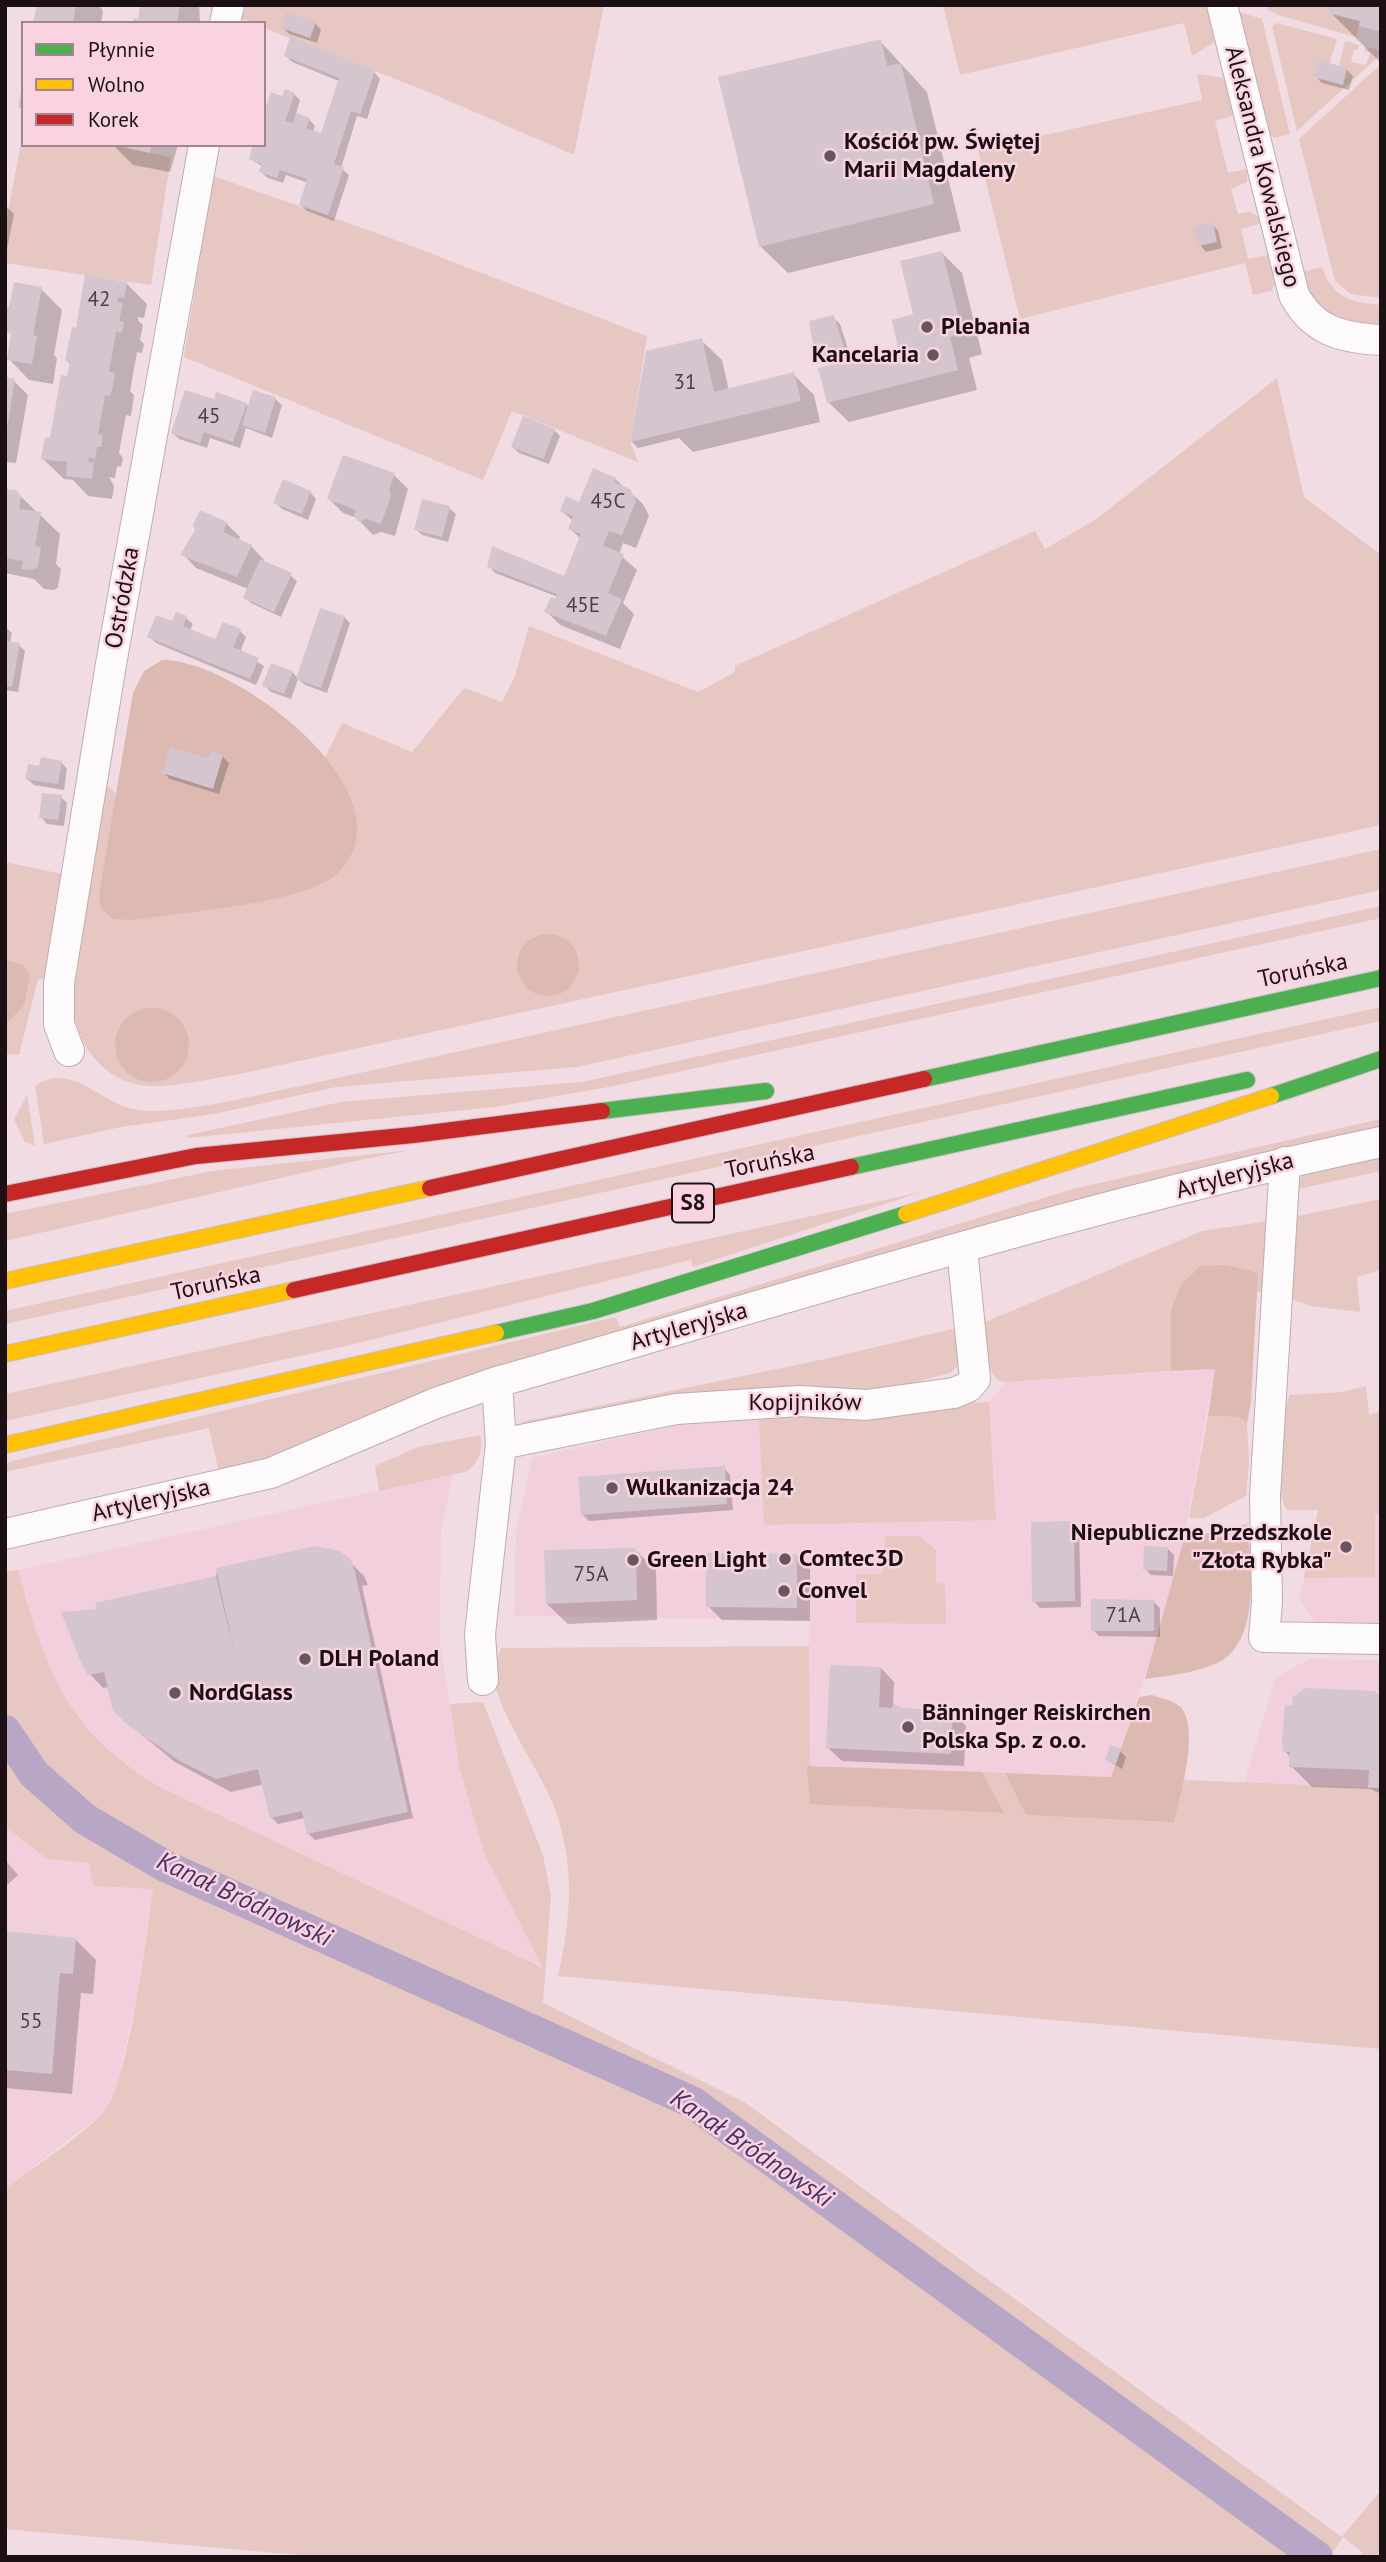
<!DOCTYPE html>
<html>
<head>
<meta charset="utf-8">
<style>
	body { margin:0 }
	#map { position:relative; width:1386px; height:2562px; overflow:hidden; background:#f1dce4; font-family:"PT Sans",sans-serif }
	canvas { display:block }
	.frame { position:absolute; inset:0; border:7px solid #1d1015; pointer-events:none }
	.legend { position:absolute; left:21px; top:21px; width:245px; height:126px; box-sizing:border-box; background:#fad3e1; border:2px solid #a2858f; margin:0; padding:9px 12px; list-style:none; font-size:21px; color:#1d1015 }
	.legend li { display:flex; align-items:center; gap:14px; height:35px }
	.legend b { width:35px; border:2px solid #a2858f }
</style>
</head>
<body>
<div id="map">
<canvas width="1386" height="2562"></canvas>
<div class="frame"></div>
<ul class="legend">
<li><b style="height:9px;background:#4caf50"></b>Płynnie</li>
<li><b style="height:9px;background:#ffc107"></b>Wolno</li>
<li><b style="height:9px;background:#c62828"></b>Korek</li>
</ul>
</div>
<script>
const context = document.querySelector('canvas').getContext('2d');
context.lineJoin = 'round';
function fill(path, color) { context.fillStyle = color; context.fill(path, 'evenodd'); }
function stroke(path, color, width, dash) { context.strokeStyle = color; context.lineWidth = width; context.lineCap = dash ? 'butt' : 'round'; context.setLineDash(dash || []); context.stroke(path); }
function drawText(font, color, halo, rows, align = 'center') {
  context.font = font + ' "PT Sans",sans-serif'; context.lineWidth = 5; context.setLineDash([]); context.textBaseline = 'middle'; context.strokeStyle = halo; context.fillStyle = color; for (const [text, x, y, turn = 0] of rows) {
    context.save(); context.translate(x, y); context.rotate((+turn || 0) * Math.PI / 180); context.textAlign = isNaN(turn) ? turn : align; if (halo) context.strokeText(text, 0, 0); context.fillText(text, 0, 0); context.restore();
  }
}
fill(new Path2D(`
	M1215 1369 1184 1539 1158 1637 1111 1777 807 1766 809 1620 514 1616 516 1532 532 1458 704 1419 759 1415 996 1519 989 1402 1006 1382Z
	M453 1474 441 1531 440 1641 459 1767 484 1853 544 1969 166 1790 116 1758 80 1720 55 1682 36 1636 18 1570Z
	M1381 1515V1624L1315 1623 1299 1600 1318 1516Z
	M1309 1659 1381 1660V1788L1244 1784 1275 1678Z
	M5 1826 47 1859 89 1863 93 1886 153 1889 136 2000 117 2085 105 2112 5 2189Z`), '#f2cfdc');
fill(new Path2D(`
	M243 5H604L574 155 426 91 264 28V23L240 19Z
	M943 5H1208L1216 41 1192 56 1184 23 960 75Z
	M1267 5H1330L1328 13 1360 21 1356 37 1278 15 1268 10Z
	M1239 12 1262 19 1290 134 1275 138 1269 135Z
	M1277 23 1337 39 1330 63 1319 61 1314 78 1343 85 1347 68 1339 66 1345 41 1359 45 1358 50 1354 49 1351 62 1366 65 1370 53 1364 51 1366 47 1379 50 1380 55 1297 131 1272 26Z
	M1381 64V298L1351 294 1335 281 1299 139Z
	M1197 74 1225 78 1235 115 1215 121 1228 173 1247 169V182L1231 189 1238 214 1249 212 1259 217 1260 224 1241 229 1248 259 1268 255 1275 284 1271 291 1253 295 1245 263 1020 319 978 150 1202 100Z
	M23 133V145H110L171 157 151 285 5 263V228Z
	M213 176 385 236 647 336 630 442 638 462 512 411 483 480 184 357Z
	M1322 267C1332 297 1351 303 1381 305V326C1340 324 1314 314 1302 272Z
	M1277 378 1304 497 1381 555V825L235 1075C208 1079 177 1087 149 1086 101 1083 74 1041 72 997L105 784 179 849 300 808 342 723 412 752 464 688 502 702 515 676 529 626 698 692 735 672V666L1035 531 1045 549 1095 520Z
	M1381 849V889L1372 892 577 1067 336 1087 214 1114 121 1127 44 1144 35 1086C69 1061 99 1101 133 1109 172 1118 267 1092 310 1084Z
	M5 862 62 874 46 979H38L19 1055 5 1054Z
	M1381 906V918L614 1086 495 1107 188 1138V1135L341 1102 582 1082Z
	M1381 1007V1021L5 1324V1311Z
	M27 1095 35 1146 25 1142 14 1119Z
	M1381 1119V1127L1207 1167 219 1473 209 1428 5 1472V1464L12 1461 616 1317 620 1327 1073 1189Z
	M411 1150 355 1161 5 1241V1214L212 1171Z
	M1381 1156V1171L1294 1190 1301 1177 1311 1172Z
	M921 1192 693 1267 691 1260 350 1345 5 1421V1394Z
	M1381 1199V1270L1357 1277 1360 1312 1311 1306 1291 1299 1292 1217Z
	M1269 1221 1264 1291 1257 1293 1258 1273 1171 1310V1371L1006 1382 997 1380 984 1360 983 1323 1202 1231Z
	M957 1328 960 1364 950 1373C894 1387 864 1401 806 1385L529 1427 521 1422 825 1359Z
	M1366 1386 1369 1415 1381 1411V1514L1375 1515V1577L1304 1578 1318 1510H1287C1271 1482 1277 1424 1290 1395L1342 1392Z
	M989 1402 996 1520 764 1525 759 1415Z
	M1208 1416 1238 1417 1247 1423 1249 1463 1246 1496 1204 1518H1189Z
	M480 1435C483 1451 480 1459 468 1471L379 1491 375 1466 418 1447Z
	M885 1536H919L936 1550V1583L945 1584 946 1624 856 1623V1574H883Z
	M18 1570C46 1673 68 1735 166 1790L543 1968 484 1853 459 1767 450 1704 483 1702 543 1855 551 1896 543 2003 744 2102 1342 2537 1381 2490V2557H1359L1362 2552 1343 2537 1330 2557H322L5 2529V2189C35 2166 78 2139 103 2113 128 2087 147 1931 153 1889L93 1886 89 1863 47 1859 5 1826V1572Z
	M809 1646 810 1803 1003 1813 982 1772 1005 1773 1027 1815 1174 1821 1184 1780 1381 1788V2049L558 1976C571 1916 575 1872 556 1811 545 1777 489 1702 494 1668 495 1662 499 1654 501 1648Z`), '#e6c7c1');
fill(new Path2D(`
	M162 660C234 658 417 796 338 873 305 904 181 912 133 920L113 919 101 909 99 895 133 693 144 671Z
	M517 965a31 31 0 1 1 62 0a31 31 0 1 1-62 0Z
	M5 960 23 965 30 975 24 1005 5 1025Z
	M115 1045a37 37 0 1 1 74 0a37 37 0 1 1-74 0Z
	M1226 1265 1258 1273 1251 1403 1247 1423 1238 1417 1208 1416 1215 1369 1171 1371V1310L1181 1285 1201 1266Z
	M1247 1524C1251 1563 1262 1645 1215 1664 1193 1673 1168 1676 1145 1679L1184 1539Z
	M1152 1695C1160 1698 1171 1700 1178 1705 1202 1722 1180 1798 1174 1822L1026 1815 1005 1773 1111 1777 1139 1697Z
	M807 1766 982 1772 1004 1813 810 1804Z`), '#dcb9b1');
fill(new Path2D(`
	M39 5H99L103 11 101 23H35Z
	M141 5H199L200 23H135L140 21Z
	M1381 5V63L1330 12Z
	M315 23 321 30 317 43 289 34 283 27Z
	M880 41 927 92 961 231 788 273 760 246Z
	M286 56 374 72 380 79 367 119 357 116 341 168 349 175 334 221 307 211 301 205 308 183 286 175 283 183 268 178 261 172 263 167 251 159 264 145 283 98 294 94 300 100 296 114 309 119 315 126 313 132 322 135 339 81 292 62Z
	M1347 70 1353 76 1349 90 1322 83 1316 77Z
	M113 145H178L170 172 133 165Z
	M5 205 14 214 5 259Z
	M1212 224 1218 231 1222 248 1206 252 1200 245Z
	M942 253 962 273 982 354 969 358 977 390 849 422 828 402 901 349Z
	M126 283 147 304 144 318 138 317V320L143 325 140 340 144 344 142 353 137 352 130 391 134 395 131 416 126 415 119 453 123 458 121 467 117 466 115 478 109 477 114 486 112 499 88 496 73 480 64 479 43 459 69 378 71 365 67 361 78 330Z
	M41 289 62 310 54 355 57 358 53 384 29 380 9 359 13 336 5 325 6 308 11 309Z
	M833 317 840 324 850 355 823 361 816 355Z
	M701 340 722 360 729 391 793 374 814 395 820 422 693 452 679 438 638 448 632 442 648 353Z
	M5 379 14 381 28 395 16 463 5 462Z
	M275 399 282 405 272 438 246 428 240 448 210 438 207 448 179 439 173 433 215 402 246 404 249 407Z
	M554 430 560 436 549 464 519 453 513 447Z
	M394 475 408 489 395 536 381 532 373 535 357 518 343 513 329 499Z
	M615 479 643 504 649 516 636 548 623 543 619 554 637 570 623 603 634 614 620 649 560 625 547 612 558 597 495 573 489 566 565 578 581 539 570 529 573 521 562 511 580 505Z
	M5 490 16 492 60 534 56 564 61 569 58 587 54 590 44 589 34 579 5 573Z
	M310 492 316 499 308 520 282 509 275 502Z
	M449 508 456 514 448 542 422 535 416 529Z
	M226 523 240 537 238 541 251 546 264 560 263 562 290 575 297 581 281 617 251 603 245 597 248 589 196 568 183 554 188 542Z
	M344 617 350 623 327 693 305 685 298 679 291 699 271 692 264 685 292 672 299 679Z
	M186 618 193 624 190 630 216 642 240 631 246 637 240 652 264 666 256 685 156 643 149 636Z
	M5 627 12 633 10 643 19 645 25 651 18 692 5 690Z
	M222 756 229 763 219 794 170 779 164 773Z
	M61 762 67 769 64 790 34 785 27 779 41 768Z
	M61 797 67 803 64 826 47 824 41 817Z
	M724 1468 730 1475 733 1510 589 1521 582 1514Z
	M1073 1523 1079 1529 1081 1607 1040 1608 1034 1601Z
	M315 1548 331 1549 350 1562 364 1576 368 1585 362 1586 413 1818 315 1840 308 1833 305 1818 278 1824 272 1818 265 1784 231 1792 175 1762 129 1724 109 1687 103 1688 90 1674 99 1611 216 1578 217 1570Z
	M1167 1548 1174 1555 1173 1576 1151 1575 1145 1569Z
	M635 1550 656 1570 657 1620 568 1624 547 1604Z
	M797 1556 810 1569V1621L722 1620 708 1606Z
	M1154 1602 1160 1608V1637L1099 1636 1093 1630Z
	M881 1668 894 1682 893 1706 902 1710 952 1712 966 1726 964 1766 842 1761 828 1748Z
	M1381 1698V1794L1371 1789 1312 1787 1291 1766V1758L1285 1751Z
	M1120 1751 1126 1757 1122 1769 1107 1760Z
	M5 1860 18 1875 5 1887Z
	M5 1933 75 1939 96 1960 93 1994 81 1993 72 2094 5 2088Z`), '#0003');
stroke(new Path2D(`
	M5 1731 34 1774 85 1819 165 1866 692 2102 1317 2557`), '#b8a6c6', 32);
fill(new Path2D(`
	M37 5H76L73 23H33Z
	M140 5H180L177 23H133V18L138 19Z
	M1330 5H1381V32L1359 26 1360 21 1328 13Z
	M286 12 316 22 310 38 281 28Z
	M290 37 375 71 360 114 351 111 334 164 344 167 328 215 299 205 307 179 280 170 277 178 259 172 262 164 249 159 253 145H264V113L271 92 282 96 285 89 295 93 285 121 293 123 296 113 310 118 306 128 321 133 339 78 284 56Z
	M881 39 887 66 901 63 934 204 759 247 718 77Z
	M1319 60 1347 68 1343 85 1314 77Z
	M21 91H23V109L18 108Z
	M117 145H151L150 153Z
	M1213 222 1217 242 1198 246 1194 227Z
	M942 251 963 334 950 337 958 370 827 403 818 368 898 348 892 320 913 314 900 261Z
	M85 275 127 282 124 298 118 297 117 302 123 303 119 321 124 322 122 333 116 332 109 372 115 373 113 385 110 396 105 395 98 434 103 435 101 447H97L95 459 89 457 88 462 94 463 92 479 66 476 67 462 41 459 45 437 50 438 61 375 67 376 70 362 65 361 72 327 76 328Z
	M14 282 42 287 33 335 37 336 32 364 7 360 11 333 6 332 5 306 9 307Z
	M834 315 844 348 843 351 818 357 815 356 809 321Z
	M702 338 714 392 794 372 801 401 630 442 646 351Z
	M5 377 15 379 7 428H5Z
	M185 390 214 399 216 392 247 403 233 442 204 432 200 443 171 433Z
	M253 390 276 397 265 433 242 425Z
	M523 416 555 429 543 459 511 447Z
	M343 455 395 473 389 490 391 496 381 524 366 519 358 522 354 515 356 510 327 499Z
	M593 468 616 478 614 482 630 489 636 501 622 535 609 531 603 546 624 554 608 593 622 599 606 636 544 612 551 597 555 599 557 594 487 567 492 546 564 576 581 534 568 529 573 516 560 511 566 496 579 502Z
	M283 479 311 491 302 514 273 503Z
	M5 489 16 490 21 496 19 509 41 512 35 546 41 547 38 567 33 570 21 569 23 561 5 558Z
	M422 499 450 506 442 537 414 530Z
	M200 510 227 522 223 532 252 545 237 577 180 555 195 530 193 525Z
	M260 559 292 573 274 612 243 598Z
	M320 608 345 616 321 688 296 679Z
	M176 612 187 616 183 626 215 639 223 622 241 629 233 647 259 658 250 679 147 637 156 615 172 621Z
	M5 641 20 643 12 687 5 686Z
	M271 663 293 671 284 694 262 686Z
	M170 747 208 758 211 751 223 755 213 789 162 773Z
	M41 757 62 761 58 784 25 779 28 764 39 766Z
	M42 793 62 795 58 820 39 818Z
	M725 1466 727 1504 581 1515 578 1477Z
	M1074 1521 1075 1601 1032 1602 1031 1522Z
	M315 1546 340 1551 351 1560 355 1572 408 1812 307 1834 302 1811 270 1818 258 1769 216 1779 178 1760 127 1724 113 1711 104 1672 88 1675 82 1665 61 1612 97 1609 95 1603 216 1576 235 1656 216 1568Z
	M1144 1546 1168 1547 1167 1571 1143 1570Z
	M636 1548 637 1600 546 1604 544 1550Z
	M706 1553 797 1554V1608L706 1607Z
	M1091 1599 1154 1600V1631H1091Z
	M830 1665 881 1667 879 1707 891 1708 894 1704 903 1708 953 1711 951 1754 826 1748Z
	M1306 1688 1374 1691 1381 1696V1788H1368L1369 1770 1289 1767 1290 1752H1283L1282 1741 1285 1705H1292L1293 1697Z
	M1110 1745 1121 1749 1116 1764 1105 1760Z
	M5 1931 76 1938 73 1974 60 1973 52 2074 5 2070Z`), '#d4c5ce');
const street = new Path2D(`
	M1222 5 1294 295C1313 331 1342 338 1381 340
	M225 23 229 5
	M69 1051 59 1024V983L111 664 204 145
	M1285 1162 1265 1496 1267 1602 1264 1637 1381 1639
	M501 1444 676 1409 799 1401 866 1405 954 1393 968 1387 975 1379 962 1248
	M5 1534 271 1473 436 1403 497 1382C790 1298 1083 1205 1381 1142
	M483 1680 480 1634 501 1444 497 1382`);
const fast = new Path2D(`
	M924 1079 1381 978
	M1271 1096 1381 1059
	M602 1111 766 1091
	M851 1167 1247 1080
	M496 1333 593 1311 906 1214`);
const slow = new Path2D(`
	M906 1214 1271 1096
	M5 1281 430 1188
	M5 1354 294 1290
	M5 1445 496 1333`);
const jam = new Path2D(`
	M430 1188 924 1079
	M5 1194 196 1156 413 1135 602 1111
	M294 1290 851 1167`);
stroke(street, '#bdacb2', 32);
stroke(fast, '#c9bec2', 18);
stroke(slow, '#c9bec2', 18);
stroke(jam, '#c9bec2', 18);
stroke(street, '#fdfafb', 30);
stroke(fast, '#4caf50', 16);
stroke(slow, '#ffc107', 16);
stroke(jam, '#c62828', 16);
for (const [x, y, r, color] of [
	[830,156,7,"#67575d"],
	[927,327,7,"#67575d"],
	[933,355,7,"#67575d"],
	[612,1488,7,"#67575d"],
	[1346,1547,7,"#67575d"],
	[785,1559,7,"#67575d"],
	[633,1560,7,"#67575d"],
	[784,1591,7,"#67575d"],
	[305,1659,7,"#67575d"],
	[175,1693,7,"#67575d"],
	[908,1727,7,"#67575d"]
]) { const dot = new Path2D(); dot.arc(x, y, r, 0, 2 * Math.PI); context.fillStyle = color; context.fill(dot); stroke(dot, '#fad3e1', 2.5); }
drawText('21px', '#4e4046', null, [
	["42",99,300],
	["31",685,383],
	["45",209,417],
	["45C",608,502],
	["45E",583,606],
	["75A",591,1575],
	["71A",1123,1616],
	["55",31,2022]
]);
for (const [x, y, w] of [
	[693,1203,42]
]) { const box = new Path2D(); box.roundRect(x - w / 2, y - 19.5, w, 39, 5); context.fillStyle = '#fad3e1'; context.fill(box); stroke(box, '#1d1015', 2); }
drawText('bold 23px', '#1d1015', null, [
	["S8",693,1203]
]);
drawText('bold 24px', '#1d1015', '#fad3e1', [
	["Kościół pw. Świętej",844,142],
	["Marii Magdaleny",844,170],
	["Plebania",941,327],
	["Kancelaria",919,355,"right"],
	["Wulkanizacja 24",626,1488],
	["Niepubliczne Przedszkole",1332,1533,"right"],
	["\"Złota Rybka\"",1332,1561,"right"],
	["Comtec3D",799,1559],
	["Green Light",647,1560],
	["Convel",798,1591],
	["DLH Poland",319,1659],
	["NordGlass",189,1693],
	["Bänninger Reiskirchen",922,1713],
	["Polska Sp. z o.o.",922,1741]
], 'left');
drawText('24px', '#1d1015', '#fad3e1', [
	["Aleksandra Kowalskiego",1262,167,76],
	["Ostródzka",123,598,-80],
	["Toruńska",1303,971,-12],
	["Toruńska",770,1162,-12],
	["Artyleryjska",1235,1176,-15],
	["Toruńska",216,1284,-12],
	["Artyleryjska",689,1327,-16],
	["Kopijników",805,1403],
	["Artyleryjska",151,1501,-13]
]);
drawText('italic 26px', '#493167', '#fad3e1', [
	["Kanał Bródnowski",244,1900,25],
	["Kanał Bródnowski",751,2149,34]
]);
</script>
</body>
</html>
